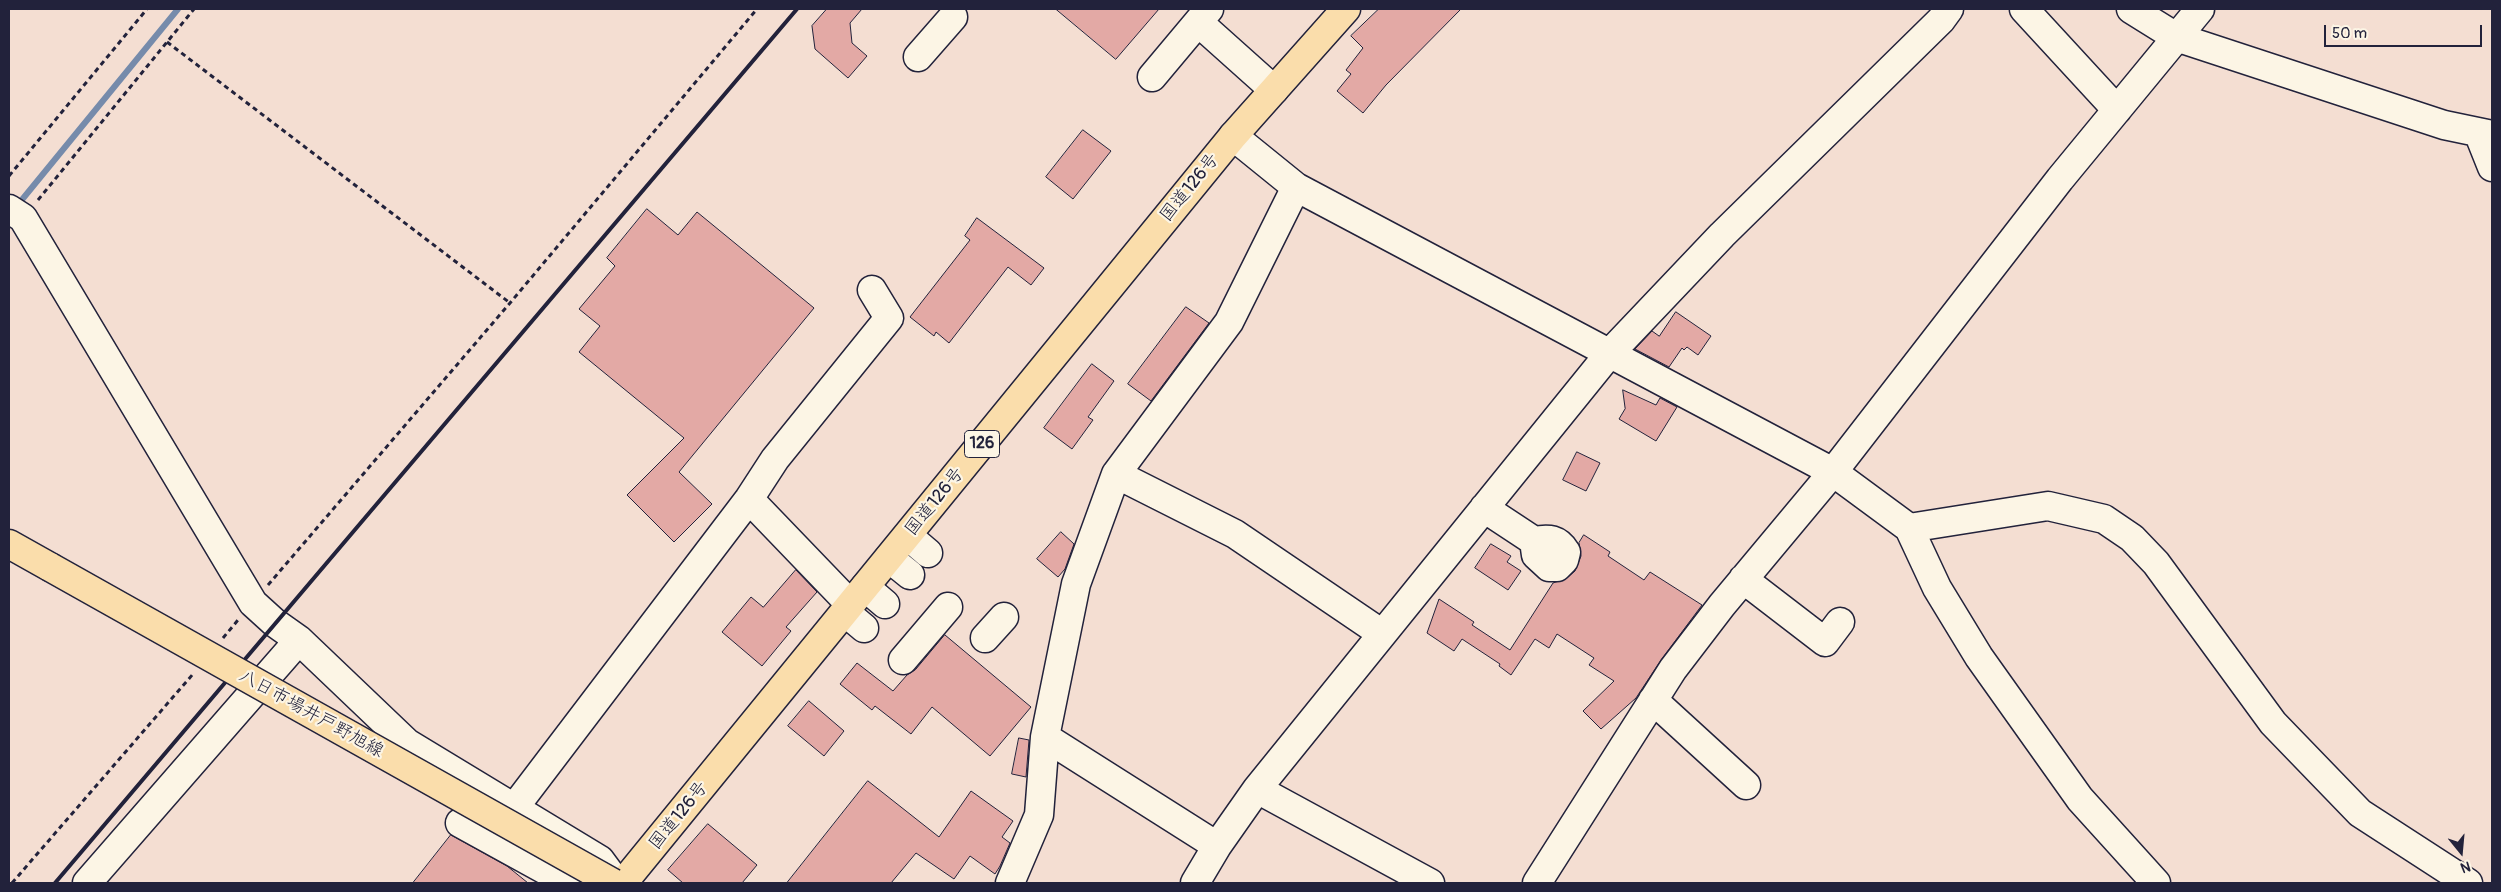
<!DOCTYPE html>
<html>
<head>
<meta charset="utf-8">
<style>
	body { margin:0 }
	#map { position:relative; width:2501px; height:892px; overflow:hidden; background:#f4ded2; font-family:Pangolin,sans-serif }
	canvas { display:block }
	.frame { position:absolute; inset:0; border:10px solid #22223b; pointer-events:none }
	.north { position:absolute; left:2436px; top:827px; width:50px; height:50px; -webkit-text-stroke:4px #fcf5e5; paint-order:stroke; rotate:163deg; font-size:14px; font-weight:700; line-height:20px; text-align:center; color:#22223b }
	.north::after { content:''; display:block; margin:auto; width:18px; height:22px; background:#22223b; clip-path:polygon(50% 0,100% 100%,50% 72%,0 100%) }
	.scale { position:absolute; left:2324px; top:25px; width:158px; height:22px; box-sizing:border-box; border:2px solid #22223b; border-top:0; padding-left:6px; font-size:15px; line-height:18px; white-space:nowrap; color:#22223b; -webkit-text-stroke:4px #fcf5e5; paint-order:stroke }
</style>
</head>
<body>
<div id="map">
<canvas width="2501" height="892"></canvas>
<div class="frame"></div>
<div class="north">N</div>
<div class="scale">50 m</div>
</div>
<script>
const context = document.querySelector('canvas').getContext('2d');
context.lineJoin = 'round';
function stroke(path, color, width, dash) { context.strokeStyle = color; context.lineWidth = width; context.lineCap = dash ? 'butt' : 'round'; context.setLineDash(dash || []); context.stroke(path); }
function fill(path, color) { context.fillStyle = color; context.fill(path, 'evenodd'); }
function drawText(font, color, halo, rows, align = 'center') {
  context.font = font + ' Pangolin,"Klee One",sans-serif'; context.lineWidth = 4.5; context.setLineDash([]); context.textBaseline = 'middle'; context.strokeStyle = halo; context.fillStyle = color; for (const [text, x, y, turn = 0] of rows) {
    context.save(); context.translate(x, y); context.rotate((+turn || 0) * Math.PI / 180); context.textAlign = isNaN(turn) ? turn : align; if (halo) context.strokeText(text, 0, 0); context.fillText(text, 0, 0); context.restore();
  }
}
stroke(new Path2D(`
	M16 207 178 9`), '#768bab', 6);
const building = new Path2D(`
	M827 9H862L850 23 852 43 867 56 848 78 815 49 812 26Z
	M1056 9H1159L1116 59Z
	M1379 9H1461L1386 85 1363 113 1337 91 1351 74 1346 70 1363 48 1351 36Z
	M1083 130 1111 151 1073 199 1046 177Z
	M647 209 678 235 697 212 814 308 679 472 712 504 674 542 627 495 684 438 579 352 600 326 579 309 615 266 607 258Z
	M977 218 1044 268 1031 285 1008 267 949 343 936 332 934 336 910 317 970 240 965 236Z
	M1186 307 1209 323 1151 401 1128 384Z
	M1676 312 1711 336 1698 355 1687 347 1684 350 1682 348 1669 367 1635 349 1652 331 1659 336Z
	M1092 364 1114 381 1088 417 1093 420 1072 449 1044 428Z
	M1623 390 1656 405 1660 398 1677 407 1656 441 1619 419 1625 409Z
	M1577 452 1600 463 1586 491 1563 480Z
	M1061 532 1074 544 1065 569 1058 577 1037 559Z
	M1584 535 1610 552 1608 556 1644 580 1650 572 1702 605 1661 660 1636 698 1601 729 1583 711 1614 681 1589 665 1594 658 1557 634 1549 648 1535 639 1511 675 1499 666 1500 664 1462 639 1454 651 1427 633 1439 599 1474 622 1472 625 1510 650 1553 583 1567 578 1575 571 1581 556 1579 543Z
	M1491 544 1511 556 1507 562 1521 571 1508 590 1475 568Z
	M796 570 817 592 786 627 791 631 762 666 722 632 751 597 763 607Z
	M945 635 1031 707 990 756 932 707 911 734 875 706 872 710 840 684 857 663 893 691 907 675 915 670Z
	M809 701 844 731 824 756 788 726Z
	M1019 738 1029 740 1026 777 1012 774Z
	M868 781 939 837 971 791 1013 821 1002 837 1010 843 1000 866 995 874 970 856 954 879 916 853 891 883H787Z
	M708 824 757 865 742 883H683L668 870Z
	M451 835 507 866 528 883H413Z`);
fill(building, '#e3a9a5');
stroke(building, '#22223b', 1);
const minor = new Path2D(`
	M2024 9 2117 110
	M2131 9 2176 37 2444 125 2492 135
	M1198 22 1274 90
	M918 57 953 17
	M1152 77 1209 9
	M2478 132 2492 167
	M1233 136 1296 187 1833 472 1909 528 1937 588 1979 657 2080 799 2156 883
	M9 209 23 218 253 603 275 623 299 640 407 743 600 860 617 883
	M1116 474 1235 534 1381 633
	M749 499 851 605
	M1484 508 1534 541C1549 538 1558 539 1566 552L1564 560 1557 567H1549L1536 555 1534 541
	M1909 528 2048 506 2104 519 2132 538 2156 563 2273 723 2360 813 2468 883
	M908 536 928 553
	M889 558 910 575
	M1743 579 1825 642 1840 622
	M865 587 885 604
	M845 612 864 628
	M985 638 1004 617
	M903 660 948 607
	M1653 700 1746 785
	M1045 737 1217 846
	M1257 789 1430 883
	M514 808 749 499 775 459 889 318 872 290
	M460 823 569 883
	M87 883 299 640
	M1010 883 1039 815 1045 737 1076 584 1116 474 1229 322 1296 187
	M1195 883 1217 846 1257 789 1609 354 1722 235 1941 20 1949 9
	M1537 883 1673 669 1722 605 1833 472 2060 179 2200 9`);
const major = new Path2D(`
	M9 544 50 567`);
const highway = new Path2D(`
	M623 883 1233 136 1346 9`);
stroke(minor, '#22223b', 31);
stroke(major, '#22223b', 31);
stroke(highway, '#22223b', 31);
stroke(new Path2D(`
	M167 42 510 303
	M9 176 147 9
	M38 200 194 9
	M268 585 510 303 757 9
	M223 638 238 620
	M12 883 193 674`), '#22223b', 3, [5, 4]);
stroke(minor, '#fcf5e5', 28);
stroke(major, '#faddab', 28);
stroke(highway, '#faddab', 28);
stroke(new Path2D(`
	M55 883 797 9`), '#22223b', 4);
const majorBridge = new Path2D(`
	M50 567 613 883`);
stroke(majorBridge, '#22223b', 31, []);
stroke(majorBridge, '#faddab', 28);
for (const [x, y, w] of [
	[982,444,35]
]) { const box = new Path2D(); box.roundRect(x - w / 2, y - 13.5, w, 27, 4); context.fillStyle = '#fcf5e5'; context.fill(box); stroke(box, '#22223b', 1); }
drawText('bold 16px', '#22223b', null, [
	["126",982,444]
]);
drawText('18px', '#22223b', '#fcf5e5', [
	["国道126号",1190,188,-51],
	["国道126号",935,502,-51],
	["八日市場井戸野旭線",311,714,29],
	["国道126号",679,816,-51]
]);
</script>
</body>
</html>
